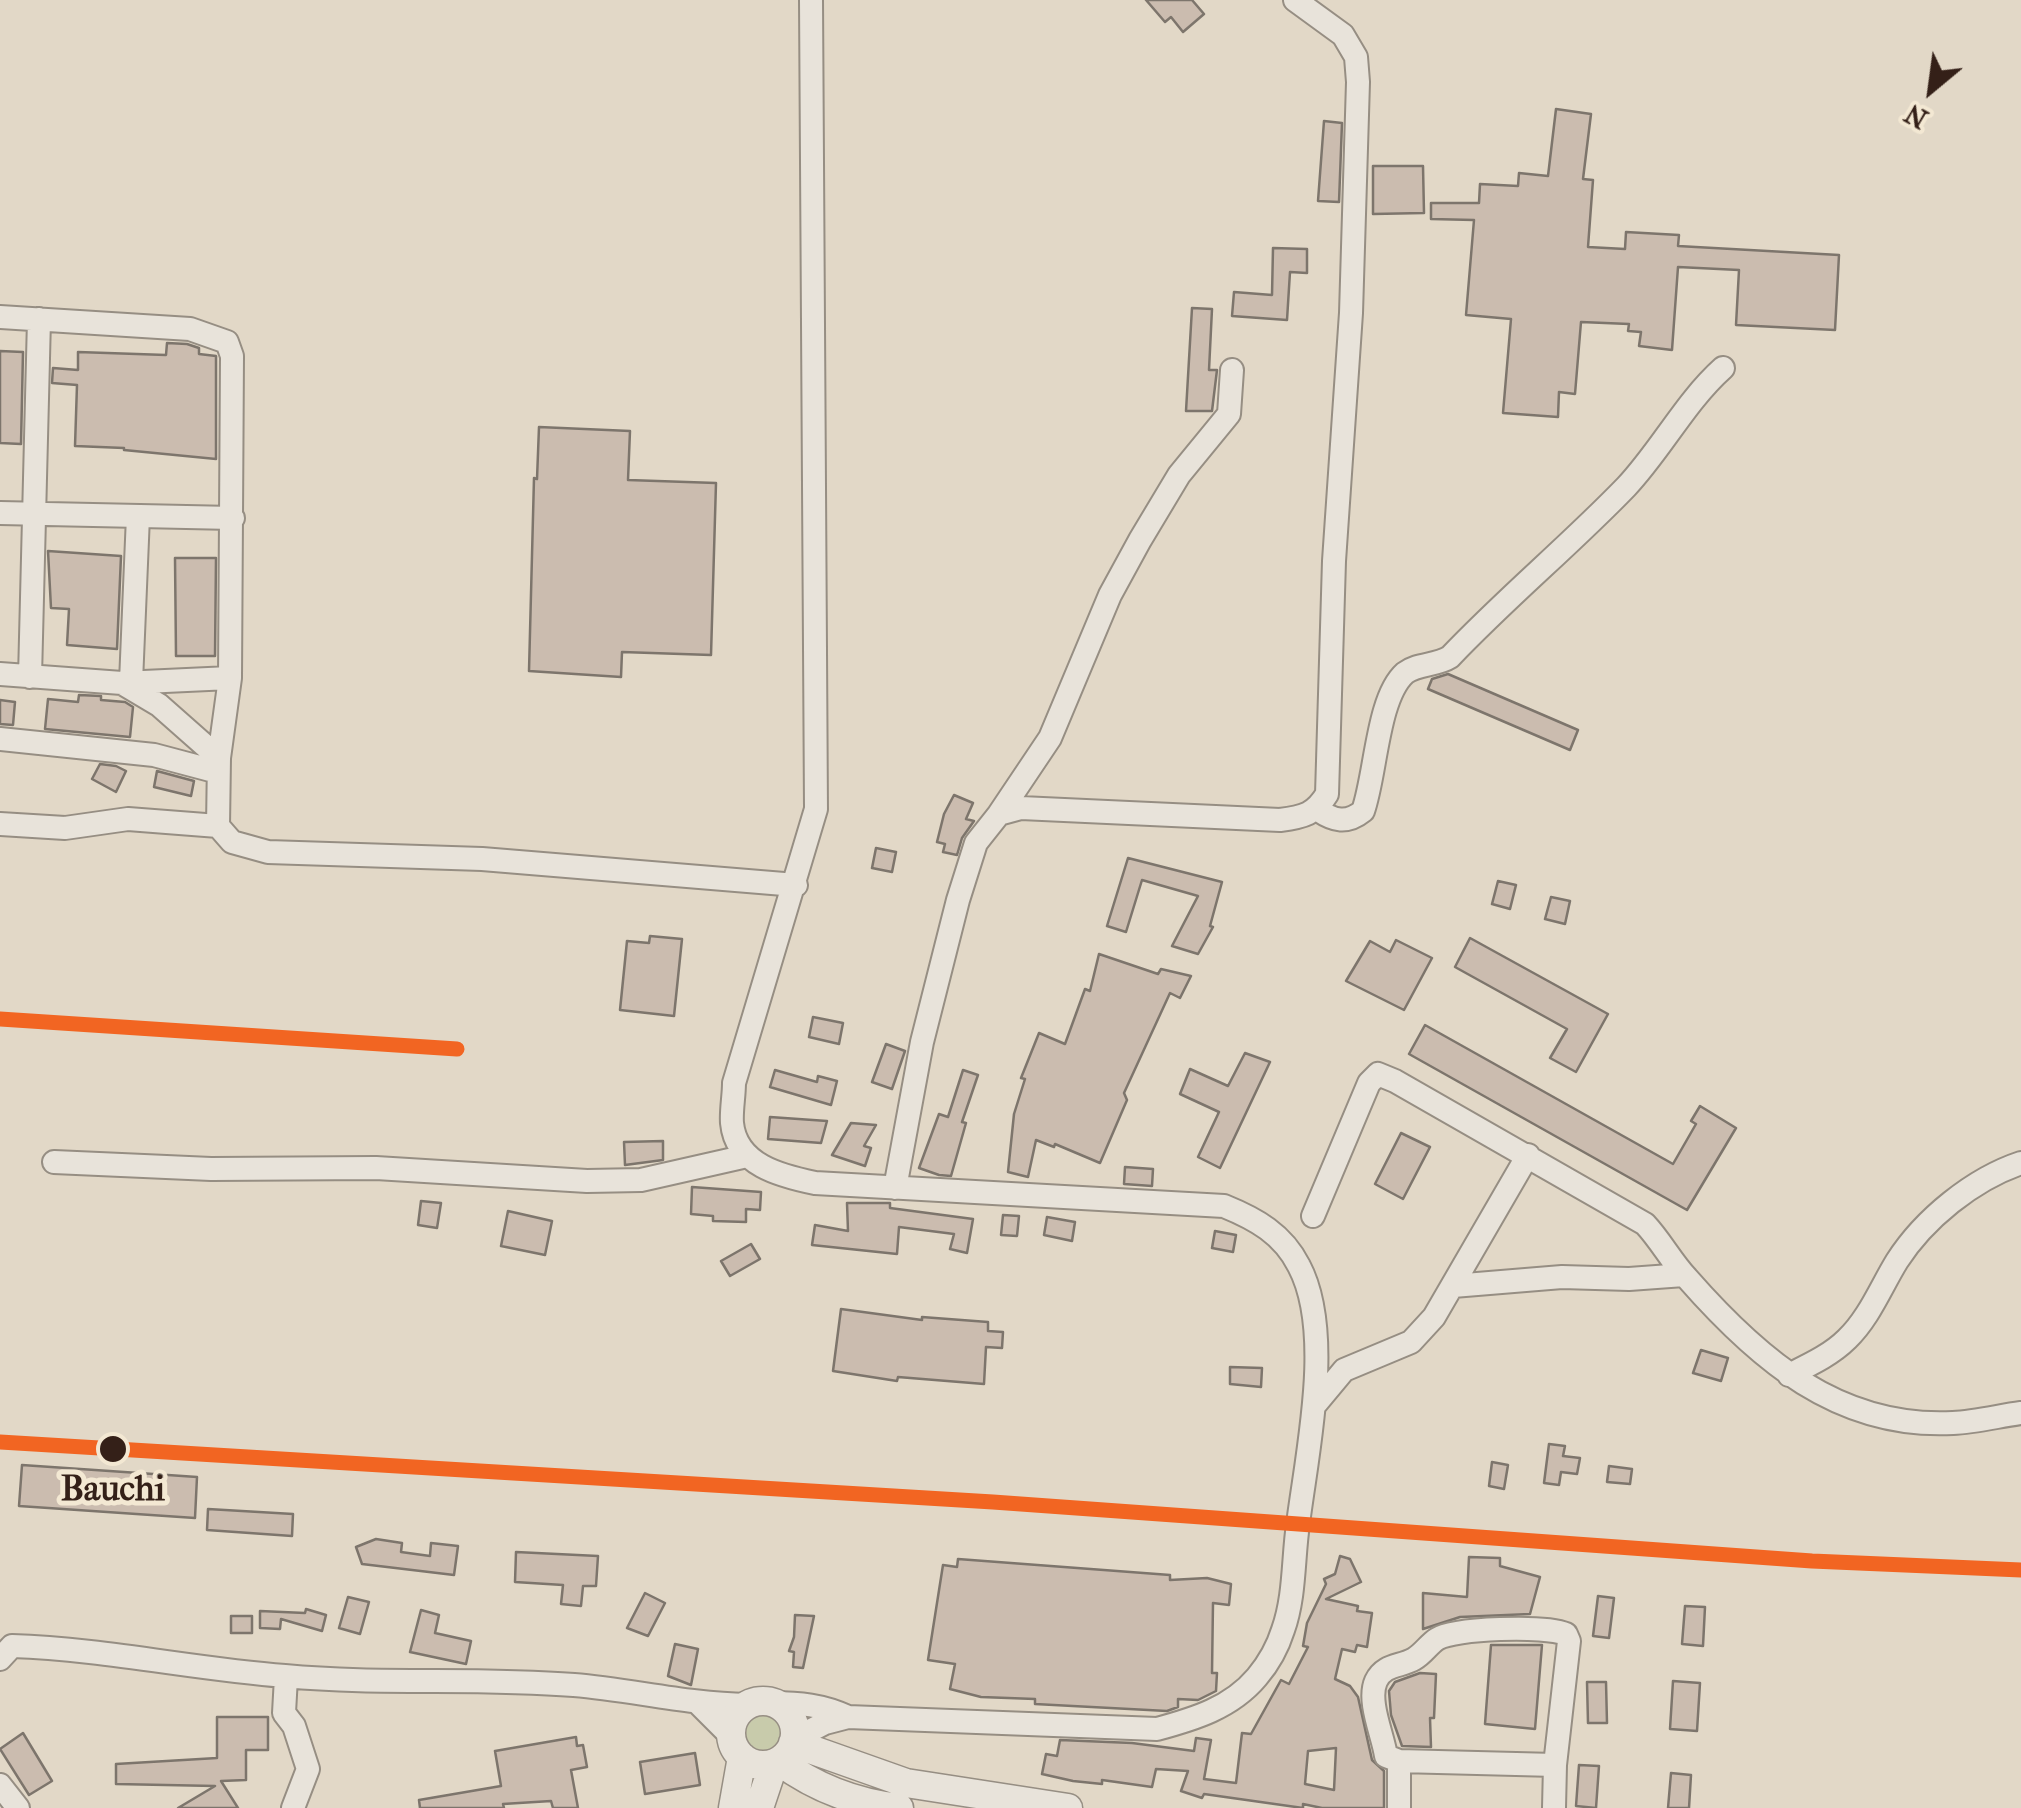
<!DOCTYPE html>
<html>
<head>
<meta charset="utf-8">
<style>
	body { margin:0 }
	#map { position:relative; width:2021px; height:1808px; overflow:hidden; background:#e2d8c7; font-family:"IM FELL French Canon",serif }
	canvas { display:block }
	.north { position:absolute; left:1881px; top:40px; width:100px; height:100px; -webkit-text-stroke:8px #f3e8d3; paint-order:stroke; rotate:209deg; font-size:28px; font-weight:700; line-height:40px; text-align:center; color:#342018 }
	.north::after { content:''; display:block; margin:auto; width:35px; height:45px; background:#342018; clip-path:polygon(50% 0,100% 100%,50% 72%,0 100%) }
</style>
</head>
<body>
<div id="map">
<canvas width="2021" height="1808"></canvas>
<div class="north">N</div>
</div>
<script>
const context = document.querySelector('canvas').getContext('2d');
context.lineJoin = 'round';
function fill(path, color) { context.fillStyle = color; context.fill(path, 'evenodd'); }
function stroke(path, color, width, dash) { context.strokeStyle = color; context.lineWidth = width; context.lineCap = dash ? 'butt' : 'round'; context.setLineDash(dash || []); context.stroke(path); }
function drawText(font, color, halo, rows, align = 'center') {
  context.font = font + ' "IM FELL French Canon",serif'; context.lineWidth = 10; context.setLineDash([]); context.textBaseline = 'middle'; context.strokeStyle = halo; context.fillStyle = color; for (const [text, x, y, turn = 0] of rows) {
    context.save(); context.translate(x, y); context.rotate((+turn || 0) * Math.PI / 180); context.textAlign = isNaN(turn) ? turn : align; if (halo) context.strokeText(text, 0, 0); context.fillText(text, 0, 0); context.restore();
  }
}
fill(new Path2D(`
	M742 1735a20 20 0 1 1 40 0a20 20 0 1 1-40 0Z`), '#c8cbab');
const building = new Path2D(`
	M1146 0H1192L1204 14 1183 32 1171 17 1165 22Z
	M1556 109 1591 114 1583 179 1593 180 1588 247 1625 249 1626 232 1679 235 1678 246 1839 255 1835 330 1736 325 1739 270 1678 267 1672 350 1639 346 1641 332 1628 331 1629 324 1581 322 1575 394 1559 392 1558 417 1503 413 1511 319 1466 315 1474 220 1431 219V203H1479L1480 184 1518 186 1519 173 1548 176Z
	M1324 121 1342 123 1339 202 1318 201Z
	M1373 166H1423L1424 213 1373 214Z
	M1273 248 1307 249V273L1290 272 1287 320 1232 316 1234 292 1272 295Z
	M1192 308 1212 309 1209 370H1217L1212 411H1186Z
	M167 343 187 344 199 348V354L216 356V459L124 450V448L75 446 77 385 52 383 53 368 78 370V352L166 355Z
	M0 351 23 352 21 444 0 443Z
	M539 427 630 431 628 480 716 483 711 655 622 652 621 677 529 671 534 478 537 479Z
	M48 551 121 556 117 649 67 645 69 609 51 608Z
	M175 558H216L215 656H176Z
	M1448 674 1578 730 1570 750 1428 689 1432 679Z
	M79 695 101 696V700L125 702 133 707 130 737 45 729 48 699 78 702Z
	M0 700 15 702 13 725 0 724Z
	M100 764 116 766 126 771 116 792 92 779Z
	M157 771 194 781 191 796 154 787Z
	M954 795 973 803 966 819 974 821 962 838 957 855 943 852 945 844 937 842 944 814Z
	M876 848 896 852 892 872 872 868Z
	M1128 858 1222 882 1210 926 1213 927 1198 954 1172 946 1198 896 1142 880 1126 932 1107 926Z
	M1498 881 1516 885 1510 909 1492 904Z
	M1551 897 1570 901 1565 924 1545 919Z
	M650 936 682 939 674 1016 620 1010 627 941 649 943Z
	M1470 938 1608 1014 1576 1072 1550 1058 1567 1029 1455 967Z
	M1396 940 1432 958 1404 1010 1346 981 1370 941 1390 952Z
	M1099 954 1158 974 1161 969 1191 976 1180 998 1170 993 1124 1093 1127 1100 1100 1163 1055 1144 1054 1147 1036 1140 1028 1177 1008 1172 1014 1114 1025 1079 1021 1078 1039 1033 1065 1044 1085 989 1090 991Z
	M813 1017 843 1023 839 1044 809 1037Z
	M1425 1025 1673 1164 1696 1124 1691 1121 1700 1106 1736 1128 1687 1210 1409 1054Z
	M886 1044 905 1051 892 1089 872 1082Z
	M1245 1053 1270 1062 1220 1168 1198 1157 1219 1112 1180 1094 1190 1069 1228 1086Z
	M775 1070 817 1082 818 1076 837 1081 831 1105 770 1087Z
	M963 1070 978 1075 962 1122 966 1123 951 1176 939 1175 919 1168 939 1114 948 1117Z
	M770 1117 827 1121 821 1143 768 1139Z
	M851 1123 876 1125 864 1146 871 1148 865 1166 832 1155Z
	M1401 1133 1430 1147 1403 1199 1375 1184Z
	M663 1141V1160L625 1165 624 1142Z
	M1125 1167 1153 1169 1152 1186 1124 1184Z
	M692 1187 761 1192 760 1210 746 1209V1222L713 1221V1216L691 1214Z
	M421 1201 441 1203 437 1228 418 1225Z
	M847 1203H890V1208L973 1219 967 1253 950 1249 954 1234 899 1227 897 1254 812 1245 815 1225 848 1231Z
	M508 1211 552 1221 545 1255 501 1246Z
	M1003 1215 1019 1216 1017 1236 1001 1235Z
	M1047 1217 1075 1222 1072 1241 1044 1235Z
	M1215 1231 1236 1235 1233 1252 1212 1248Z
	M751 1244 760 1259 730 1276 721 1261Z
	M841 1309 922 1320V1317L988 1322V1331L1003 1332 1002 1348 986 1347 984 1384 898 1377 897 1381 833 1371Z
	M1701 1350 1728 1358 1721 1381 1693 1373Z
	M1230 1367 1262 1368 1261 1387 1230 1384Z
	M1549 1444 1565 1446 1563 1456 1580 1458 1577 1474 1561 1472 1559 1485 1544 1483Z
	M1492 1462 1508 1465 1504 1489 1489 1486Z
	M22 1465 197 1477 195 1518 19 1506Z
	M1609 1466 1632 1469 1630 1484 1607 1482Z
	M208 1509 293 1514 292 1536 207 1530Z
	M376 1539 402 1543 401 1552 430 1556 431 1543 458 1546 454 1575 362 1564 356 1547Z
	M516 1552 598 1556 596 1586H583L581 1606 561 1604 563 1585 515 1582Z
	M1340 1556 1350 1559 1361 1582 1326 1599 1358 1606 1357 1611 1372 1613 1367 1647 1357 1645 1355 1652 1342 1649 1335 1679 1350 1686 1358 1697 1372 1760 1384 1771V1808H1322L1303 1804V1808L1204 1794 1202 1798 1181 1791 1188 1771 1156 1769 1152 1787 1102 1780V1784L1073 1781 1042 1774 1046 1754 1057 1756 1060 1740 1132 1743 1194 1751 1196 1738 1211 1740 1204 1779 1236 1783 1242 1733 1251 1734 1281 1680 1289 1684 1308 1647 1303 1646 1307 1623 1326 1584 1324 1579 1335 1574ZM1336 1748 1334 1790 1305 1784 1308 1751Z
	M1469 1557 1500 1558V1566L1540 1577 1530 1614 1460 1617 1423 1629V1593L1467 1597Z
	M958 1559 1170 1575V1580L1207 1578 1231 1584 1229 1605 1213 1603 1212 1673H1217L1216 1691 1198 1700 1178 1699V1707L1167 1711 1035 1704V1699L981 1697 950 1689 955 1664 928 1660 943 1565 957 1567Z
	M645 1593 665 1603 648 1636 627 1628Z
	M1598 1596 1614 1598 1609 1638 1593 1636Z
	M348 1597 369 1602 360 1634 339 1628Z
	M1685 1606 1705 1607 1703 1646 1682 1644Z
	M306 1609 326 1615 322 1631 281 1619 280 1629 260 1628V1611L305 1613Z
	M421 1610 439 1615 435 1633 471 1641 466 1664 410 1652Z
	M795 1615 814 1616 803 1668 793 1667 794 1652 789 1651 794 1637Z
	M231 1616H252V1633H231Z
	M675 1644 698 1649 691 1685 668 1676Z
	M1491 1645H1542L1535 1729 1485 1724Z
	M1420 1673 1436 1674 1434 1718H1430L1431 1747 1402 1746 1391 1715 1389 1691 1395 1682Z
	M1673 1681 1700 1683 1697 1731 1670 1729Z
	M1587 1682H1606L1607 1723H1588Z
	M217 1717H268V1750H246V1780L221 1781 238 1808H178L215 1786 116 1784V1764L217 1758Z
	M23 1733 52 1781 29 1795 0 1749Z
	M576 1737 577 1746 583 1745 587 1767 571 1770 578 1808H553L551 1801 503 1804 504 1808H420L419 1800 501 1786 495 1751Z
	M695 1753 700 1785 645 1794 640 1762Z
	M1579 1765 1599 1766 1596 1808 1576 1806Z
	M1671 1773 1691 1775 1689 1808H1668Z`);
fill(building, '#cbbcaf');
stroke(building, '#7d756c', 2.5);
const minor = new Path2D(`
	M0 317 190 329 227 342 232 356 230 678 219 758 218 826 232 842 268 852 482 859 796 885
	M0 513 233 518
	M0 674 122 683 230 678
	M30 677 39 319
	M131 682 138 516
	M122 683 159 705 219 758
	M0 739 154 755 218 772
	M1318 810C1334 821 1347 824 1363 811 1376 775 1377 698 1405 673 1418 663 1436 666 1450 657 1506 598 1569 546 1626 487 1661 450 1685 402 1723 368
	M999 814 1050 738 1110 595 1140 540 1179 475 1229 414 1232 370
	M0 824 65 828 128 819 218 826
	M54 1162 211 1169 376 1168 587 1181 641 1180 747 1156
	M895 1188 922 1042 958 900 976 843 999 814 1021 808 1280 820C1304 817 1315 814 1327 794L1334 561 1351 313 1358 82 1356 57 1343 35 1295 0
	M1313 1216 1369 1083 1378 1074 1395 1081 1645 1224C1661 1241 1671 1261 1687 1278 1758 1359 1838 1429 1953 1423 1975 1422 1999 1416 2021 1413
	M1453 1286 1562 1277 1629 1279 1684 1275
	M1789 1375C1809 1365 1831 1355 1847 1339 1869 1318 1881 1287 1897 1261 1924 1219 1973 1179 2021 1163
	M1314 1406 1344 1370 1411 1342 1434 1317 1528 1155
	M0 1659 12 1646C104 1649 194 1669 285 1676 381 1685 478 1677 574 1685 632 1690 688 1704 747 1705
	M286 1677 284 1713 294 1726 308 1769 293 1808
	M772 1703C799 1703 823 1705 848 1717
	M699 1704 731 1736
	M794 1739 825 1723 848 1717 1157 1729C1194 1719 1231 1708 1257 1677 1268 1664 1278 1646 1283 1630 1295 1597 1293 1558 1298 1524 1307 1452 1334 1332 1299 1266 1283 1234 1256 1219 1224 1206L815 1183C781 1176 736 1165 732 1123 731 1111 734 1096 734 1083L816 809 811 0
	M1399 1761 1555 1765
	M0 1785 18 1808
	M1399 1808V1761L1386 1756C1383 1735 1367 1701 1376 1681 1384 1664 1400 1667 1414 1659 1423 1654 1429 1644 1437 1639 1454 1628 1545 1625 1566 1634L1569 1641 1555 1765 1554 1808`);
const tertiary = new Path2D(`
	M731 1733a32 32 0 1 1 64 0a32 32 0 1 1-64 0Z
	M793 1743 906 1783 1068 1808
	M779 1761C814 1787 855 1803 899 1808
	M733 1808 742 1757
	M759 1808 774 1763`);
stroke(minor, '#968e83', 26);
stroke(tertiary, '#968e83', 31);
stroke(minor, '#e8e3da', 22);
stroke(tertiary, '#e8e3da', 28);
stroke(new Path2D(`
	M0 1019 457 1049
	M0 1442 993 1502 1812 1561 2021 1570`), '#f26522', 15);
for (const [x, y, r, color] of [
	[113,1449,15,"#342018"]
]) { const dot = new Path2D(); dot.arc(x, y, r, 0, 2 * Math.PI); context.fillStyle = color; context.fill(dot); stroke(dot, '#f3e8d3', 4); }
drawText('bold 35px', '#342018', '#f3e8d3', [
	["Bauchi",113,1491]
]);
</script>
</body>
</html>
